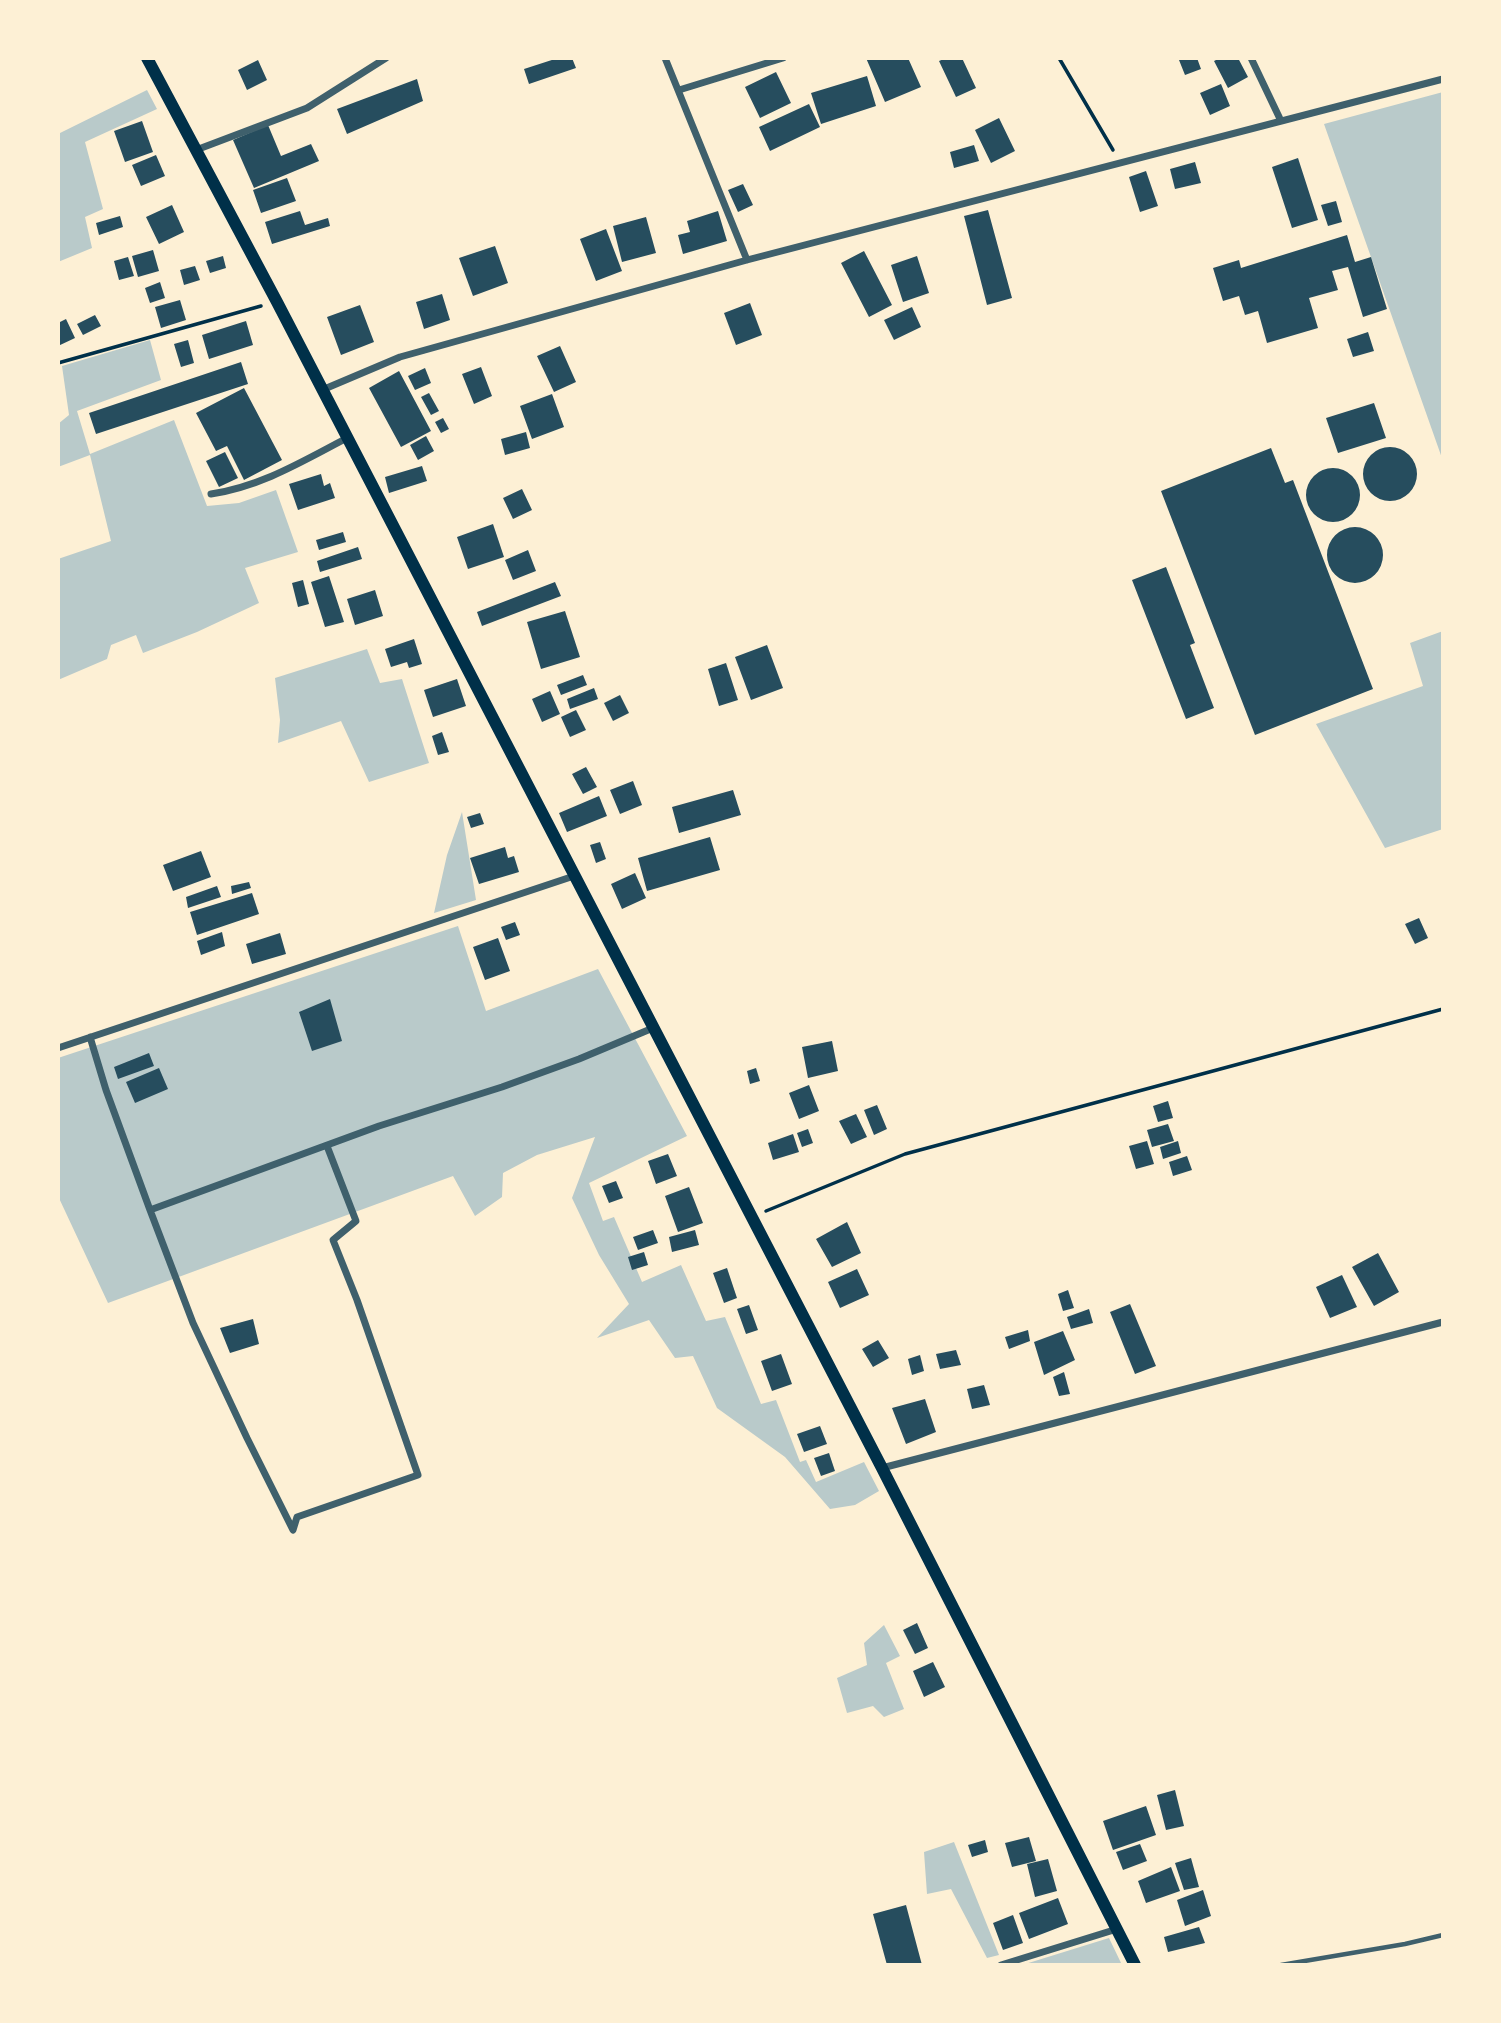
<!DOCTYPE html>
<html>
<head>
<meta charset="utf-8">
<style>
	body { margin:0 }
	#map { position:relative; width:1501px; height:2023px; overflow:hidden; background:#fdf0d5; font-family:Figtree,sans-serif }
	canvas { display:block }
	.frame { position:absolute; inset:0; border:60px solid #fdf0d5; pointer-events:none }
</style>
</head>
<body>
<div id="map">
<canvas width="1501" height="2023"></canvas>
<div class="frame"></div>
</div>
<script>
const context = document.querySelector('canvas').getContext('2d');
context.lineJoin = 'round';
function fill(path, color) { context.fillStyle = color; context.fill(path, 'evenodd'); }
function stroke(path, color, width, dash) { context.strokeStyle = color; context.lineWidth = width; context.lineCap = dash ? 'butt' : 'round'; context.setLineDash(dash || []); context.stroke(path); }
fill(new Path2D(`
	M147 90 157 109 85 142 103 209 85 217 92 248 58 262V134Z
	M1443 92V461L1324 124Z
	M150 340 161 380 77 411 90 454 174 420 207 506 239 503 276 490 298 552 245 568 259 603 197 632 143 653 136 635 111 645 107 659 58 680V559L111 541 90 455 58 467V424L69 415 62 366Z
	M1443 631V829L1385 848 1316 724 1423 686 1410 643Z
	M367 649 380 683 402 679 429 763 369 782 341 721 278 743 280 720 275 678Z
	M462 812 476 900 434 913 447 855Z
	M458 926 486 1011 598 969 687 1136 589 1183 603 1221 614 1217 642 1282 681 1265 706 1321 725 1317 761 1404 776 1400 800 1462 806 1460 816 1482 864 1462 879 1491 855 1505 830 1509 785 1457 717 1408 693 1356 675 1358 649 1320 597 1338 629 1304 599 1255 572 1198 595 1137 537 1155 503 1173 502 1197 475 1216 453 1176 108 1303 58 1196V1058Z
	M884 1625 900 1656 886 1663 904 1709 884 1717 873 1706 847 1713 837 1678 867 1665 864 1643Z
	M954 1842 999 1955 987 1958 951 1889 927 1894 924 1852Z
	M1109 1938 1122 1965H1022Z`), '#b9caca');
fill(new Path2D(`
	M558 58H572L576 68 529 84 524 69Z
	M866 58H908L921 87 885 102Z
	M946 58H962L976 88 956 97 939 61Z
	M1184 58H1197L1201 69 1185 75 1179 60Z
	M1220 58H1238L1248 77 1228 88 1214 61Z
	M258 60 267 80 247 90 238 70Z
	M776 72 791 103 760 118 745 87Z
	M867 76 876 106 821 124 811 93Z
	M417 79 423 101 347 134 337 109Z
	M1221 84 1230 106 1210 115 1200 93Z
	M809 104 820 127 770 151 759 127Z
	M999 118 1015 151 991 163 975 130Z
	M142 121 153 152 125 162 114 131Z
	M268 125 281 156 311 144 319 161 254 188 233 140Z
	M974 145 979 161 954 168 950 152Z
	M156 155 165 176 141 186 132 165Z
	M1298 158 1318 220 1292 228 1272 167Z
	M1195 162 1201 183 1175 189 1170 169Z
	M1146 171 1158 206 1140 212 1129 177Z
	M287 178 296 201 261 213 253 190Z
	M743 184 753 205 738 212 728 190Z
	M1336 201 1342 222 1328 226 1321 205Z
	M172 205 184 232 159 244 146 217Z
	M988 210 1012 298 987 305 964 216Z
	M300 211 305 225 328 218 330 226 272 244 265 222Z
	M718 211 727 241 683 254 678 235 690 232 687 221Z
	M120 216 123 227 99 235 96 223Z
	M646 217 656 253 622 262 613 226Z
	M606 229 622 271 596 281 580 239Z
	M1347 235 1355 262 1371 257 1387 309 1363 317 1348 267 1332 271 1338 290 1309 298 1318 328 1267 343 1258 311 1245 315 1239 296 1223 301 1213 268 1239 260 1241 268Z
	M495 246 508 283 473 296 459 258Z
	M153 250 159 271 138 277 132 256Z
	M864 251 892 305 869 317 841 263Z
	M223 256 226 268 210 273 206 261Z
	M917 256 929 293 903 302 891 265Z
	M128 257 134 276 119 280 114 261Z
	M195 266 200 280 184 285 180 270Z
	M160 282 165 298 150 303 145 288Z
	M442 294 450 320 424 329 416 302Z
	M180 300 186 320 161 328 155 307Z
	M750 303 762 335 736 345 724 313Z
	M360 305 374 342 341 355 327 317Z
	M912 307 921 327 894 340 884 320Z
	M95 315 101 326 83 335 77 324Z
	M66 319 75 338 58 346V323Z
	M246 321 253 345 209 359 202 335Z
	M1368 332 1374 351 1353 357 1347 339Z
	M188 340 194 363 181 367 174 344Z
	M560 346 576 382 554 392 537 356Z
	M241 362 248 384 96 434 89 413Z
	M481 367 492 396 474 404 462 374Z
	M425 368 431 383 415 390 408 376Z
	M399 371 431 431 401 447 369 388Z
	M244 388 282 460 244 480 227 446 216 451 196 413Z
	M429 393 439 411 431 415 421 397Z
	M552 394 564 427 532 439 520 406Z
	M1374 403 1386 438 1338 453 1326 418Z
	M443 418 449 429 441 433 435 422Z
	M526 432 530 448 505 455 501 439Z
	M426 436 434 451 418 460 410 445Z
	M1363 474a27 27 0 1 1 54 0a27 27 0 1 1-54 0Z
	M1271 448 1285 483 1293 480 1373 689 1255 735 1161 491Z
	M225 452 238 478 219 487 206 461Z
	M422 466 427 481 389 493 385 477Z
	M1306 495a27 27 0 1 1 54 0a27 27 0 1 1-54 0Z
	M321 474 324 486 330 483 335 498 298 510 289 484Z
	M522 489 532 510 513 519 503 498Z
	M493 524 504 557 468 569 457 537Z
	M1327 555a28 28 0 1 1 56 0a28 28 0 1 1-56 0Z
	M343 532 346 542 319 550 316 540Z
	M358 547 362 559 320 572 317 561Z
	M528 550 536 571 513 580 505 560Z
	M1166 567 1195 643 1190 645 1214 708 1186 719 1132 580Z
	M329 576 344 622 325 627 311 582Z
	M303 580 309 604 298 607 292 583Z
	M555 582 561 596 482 626 477 612Z
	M375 590 383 616 355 625 347 599Z
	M565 611 580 657 541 669 527 622Z
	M414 639 422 664 409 668 407 662 391 667 385 649Z
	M767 645 783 688 751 700 735 657Z
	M726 663 738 700 719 706 708 669Z
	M583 675 587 685 561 695 557 685Z
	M457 679 466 706 433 717 424 690Z
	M594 688 598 699 570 709 567 699Z
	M550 691 560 714 542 722 532 699Z
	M620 695 629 713 613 721 604 703Z
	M576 710 586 730 570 737 561 717Z
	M442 732 449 752 438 755 432 736Z
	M586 767 597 787 583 794 572 774Z
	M633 781 642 805 620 814 610 790Z
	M733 790 741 815 679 833 672 807Z
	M599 796 607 816 567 832 559 813Z
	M480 813 484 824 471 828 467 817Z
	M710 837 720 870 647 891 638 858Z
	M600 842 606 859 596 863 590 845Z
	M505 847 508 858 514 856 519 872 479 884 470 858Z
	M201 851 211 877 173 891 163 865Z
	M635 873 646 898 622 909 611 884Z
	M249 882 251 888 232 894 231 886Z
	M217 886 221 897 188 908 186 897Z
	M252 893 259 914 197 935 190 912Z
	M1419 918 1428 938 1415 944 1405 924Z
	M515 922 520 935 506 940 501 927Z
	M222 932 225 946 201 955 197 941Z
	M280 933 286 954 252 964 246 944Z
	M498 938 510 971 485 980 473 947Z
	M330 999 342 1041 312 1051 299 1012Z
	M832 1041 838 1071 808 1078 802 1047Z
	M149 1053 154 1066 118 1079 114 1067Z
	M159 1068 168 1089 135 1103 126 1082Z
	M756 1068 760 1081 750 1084 747 1071Z
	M809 1085 819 1111 799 1119 789 1093Z
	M1168 1101 1173 1118 1158 1122 1153 1106Z
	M877 1105 887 1129 874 1135 864 1110Z
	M856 1114 867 1137 851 1144 839 1121Z
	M1168 1124 1174 1141 1152 1147 1147 1130Z
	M808 1129 813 1143 802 1147 797 1133Z
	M793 1134 799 1152 773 1160 768 1143Z
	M1147 1141 1154 1164 1136 1169 1129 1146Z
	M1178 1141 1181 1153 1163 1159 1160 1147Z
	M668 1154 677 1176 656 1184 648 1161Z
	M1187 1156 1192 1170 1173 1176 1169 1162Z
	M616 1181 623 1198 609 1203 602 1186Z
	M689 1187 703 1223 678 1232 665 1196Z
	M847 1222 861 1253 832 1267 816 1239Z
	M653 1230 658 1243 638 1250 633 1237Z
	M695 1230 699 1245 672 1252 669 1237Z
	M644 1252 648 1265 632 1270 628 1257Z
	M1378 1253 1399 1292 1374 1306 1352 1267Z
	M727 1268 737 1298 724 1303 713 1273Z
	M857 1269 869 1295 840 1308 828 1282Z
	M1342 1275 1357 1307 1330 1318 1316 1287Z
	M1068 1290 1074 1308 1063 1311 1058 1294Z
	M1130 1304 1156 1366 1135 1374 1110 1312Z
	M749 1305 758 1330 746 1334 737 1309Z
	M1089 1309 1093 1323 1071 1329 1067 1317Z
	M253 1319 259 1344 230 1353 220 1328Z
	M1028 1330 1030 1341 1009 1349 1005 1337Z
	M1063 1331 1075 1360 1044 1375 1034 1342Z
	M878 1340 889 1358 873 1367 862 1349Z
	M956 1350 961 1365 940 1369 936 1354Z
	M781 1354 792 1384 772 1391 761 1361Z
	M920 1355 924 1371 912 1375 908 1359Z
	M1064 1372 1070 1394 1059 1396 1053 1377Z
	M984 1385 990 1405 972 1409 967 1389Z
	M925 1399 936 1432 906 1444 892 1408Z
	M820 1426 827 1444 804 1452 797 1434Z
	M829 1453 835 1471 821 1476 814 1458Z
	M917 1623 928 1648 915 1654 903 1630Z
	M933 1662 945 1687 924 1697 913 1671Z
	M1175 1790 1184 1826 1166 1830 1157 1795Z
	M1146 1806 1156 1835 1113 1850 1103 1821Z
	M1029 1837 1036 1861 1012 1867 1005 1843Z
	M985 1840 988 1852 972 1857 968 1845Z
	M1140 1844 1147 1861 1123 1870 1116 1852Z
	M1191 1858 1199 1887 1184 1890 1175 1863Z
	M1048 1859 1057 1891 1035 1897 1027 1864Z
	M1171 1867 1180 1891 1146 1903 1138 1881Z
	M1203 1890 1211 1916 1185 1926 1177 1900Z
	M1058 1898 1068 1924 1029 1939 1019 1913Z
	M906 1905 922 1965H887L873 1914Z
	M1013 1915 1023 1943 1003 1950 993 1923Z
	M1199 1927 1205 1943 1168 1952 1164 1937Z`), '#264d5e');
stroke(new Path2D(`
	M1059 58 1113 150
	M58 363 261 306
	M766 1211 905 1154 1443 1009`), '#003049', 3.5);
stroke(new Path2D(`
	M1281 1965 1405 1944 1443 1935`), '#3f606c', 4.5);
stroke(new Path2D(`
	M665 58 747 260
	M1251 58 1281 121
	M679 90 783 58
	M196 150 307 108 386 58
	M322 390 400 357 747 260 1443 79
	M211 494C262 486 301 462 347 438
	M90 1037 106 1090 150 1210 379 1126 502 1087 579 1059 653 1028
	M58 1048 574 876
	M150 1210 193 1323 247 1438 293 1530 297 1517 418 1475 357 1300 333 1240 356 1221 327 1146
	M882 1468 1443 1322
	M1001 1965 1117 1929`), '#3f606c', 7);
stroke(new Path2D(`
	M147 58 277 302 882 1468 1135 1965`), '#003049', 12);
</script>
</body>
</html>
